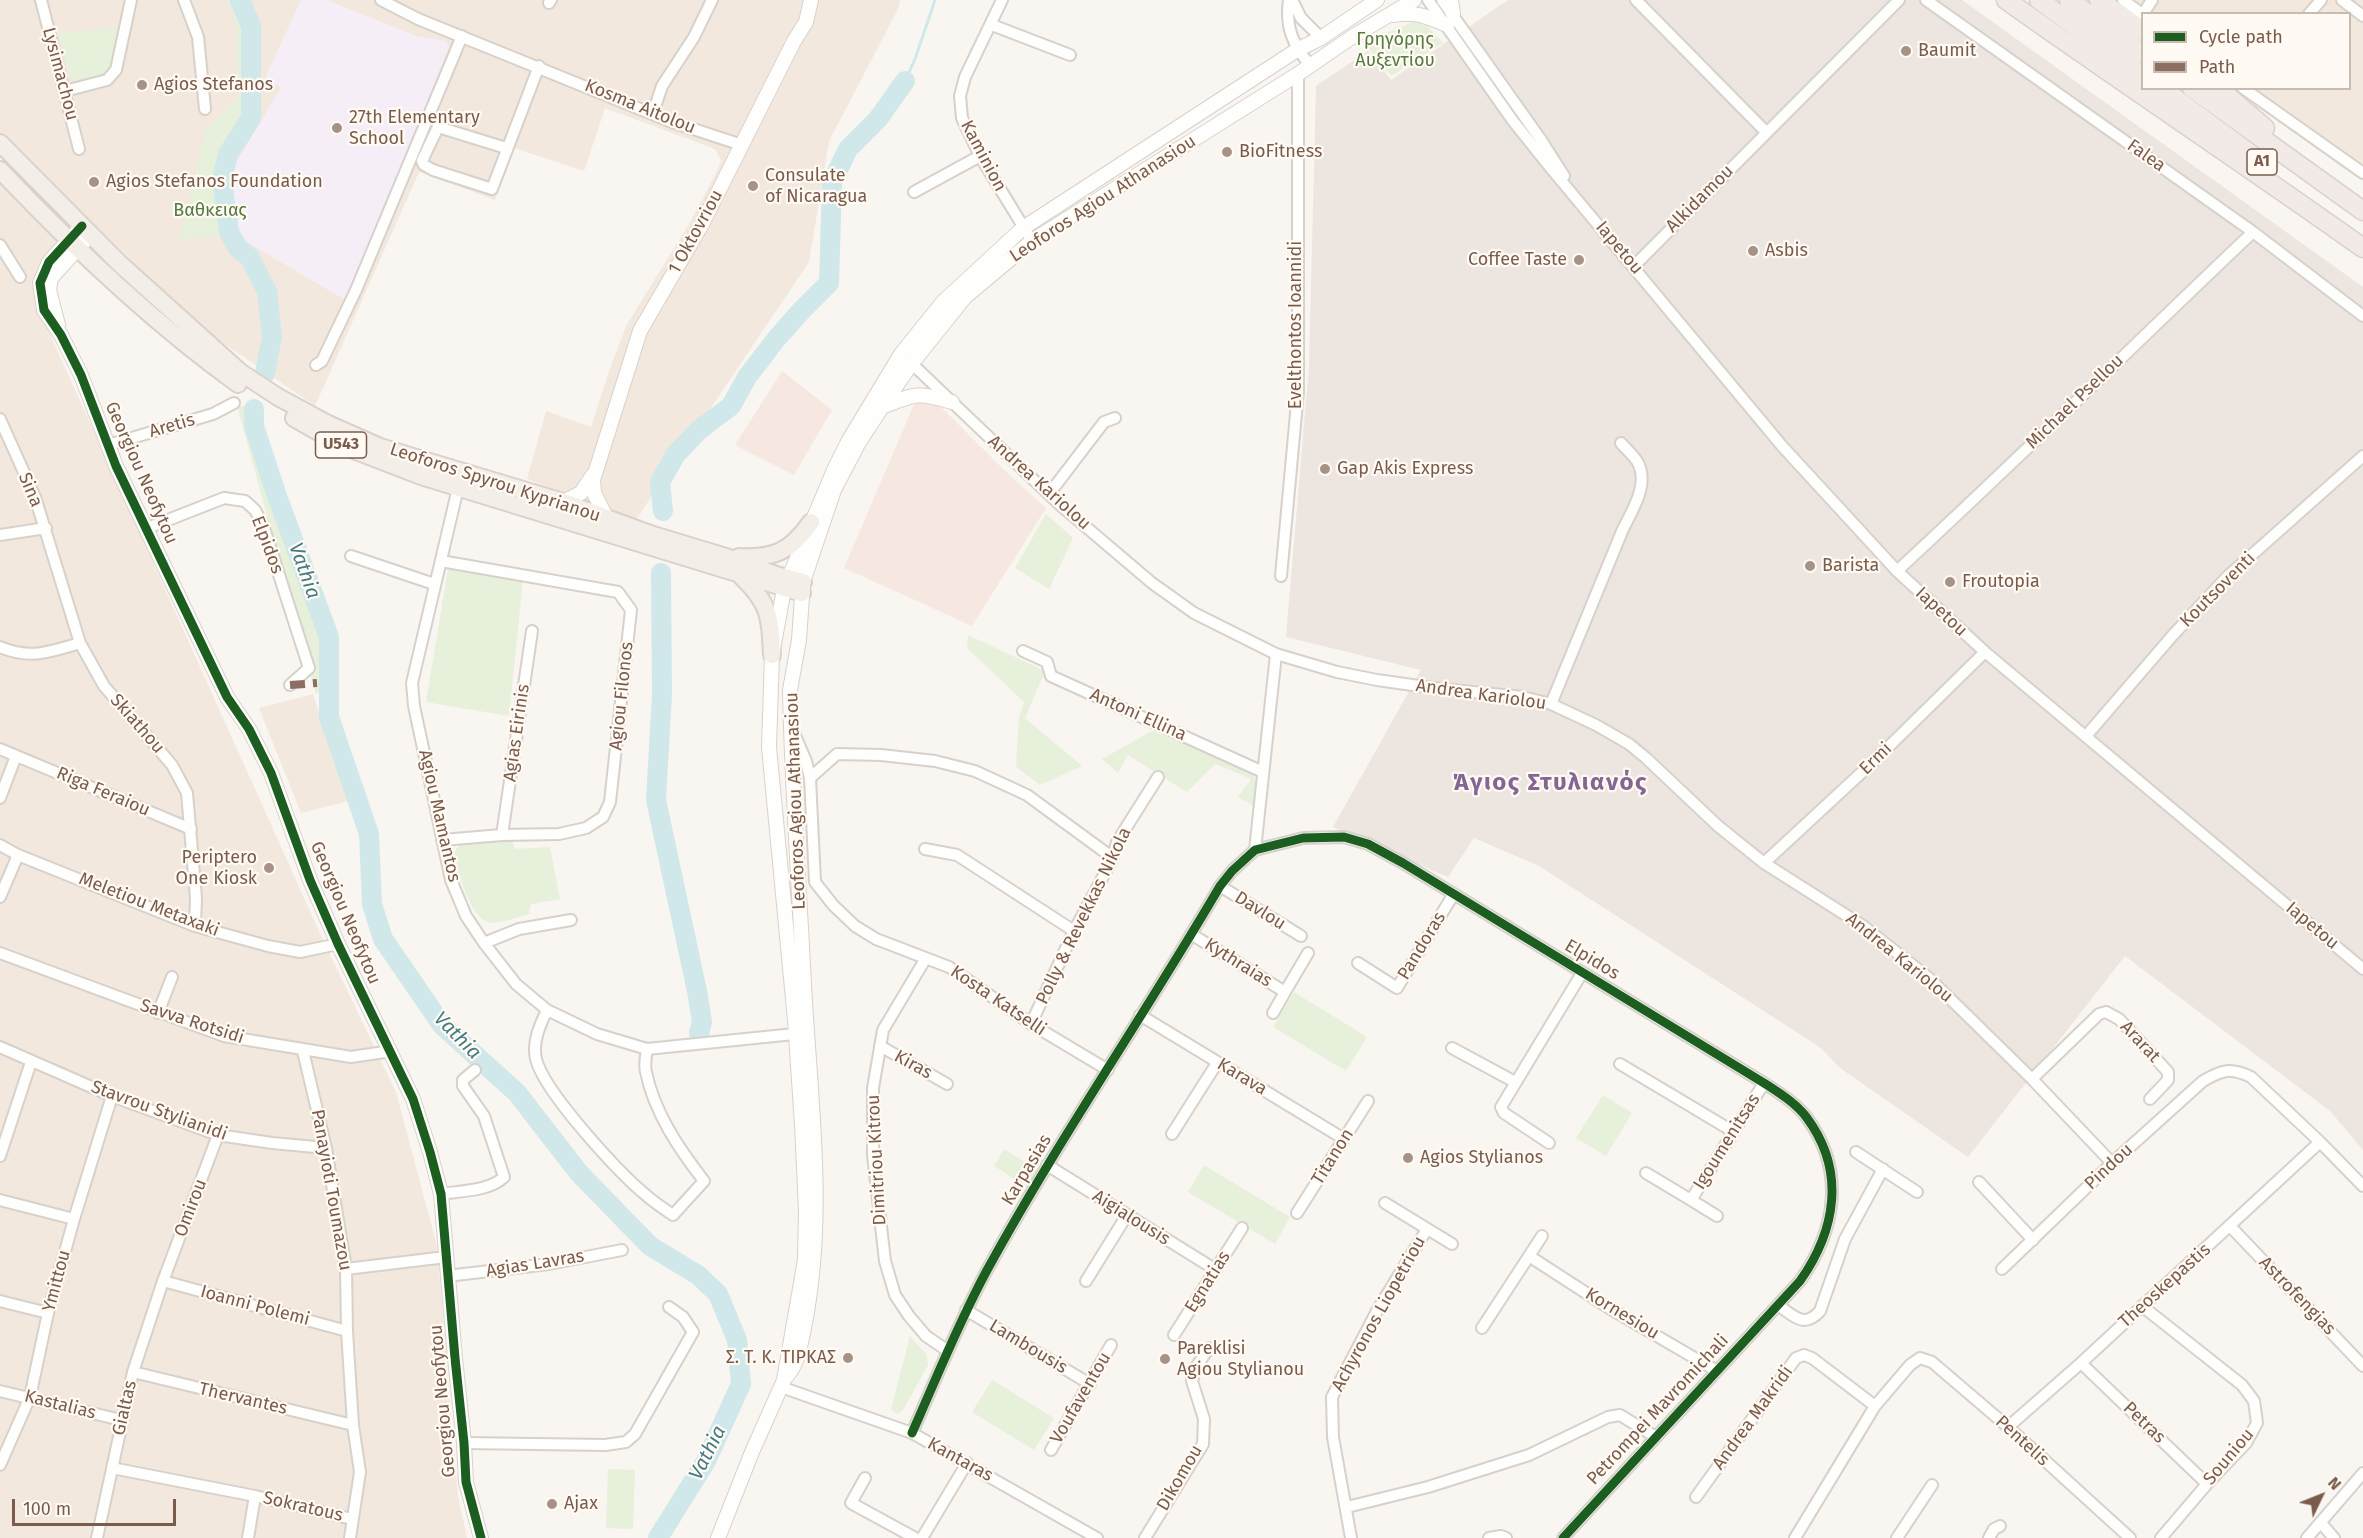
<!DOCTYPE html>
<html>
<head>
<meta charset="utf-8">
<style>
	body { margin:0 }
	#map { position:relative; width:2363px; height:1538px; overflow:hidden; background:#f9f5f0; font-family:"Fira Sans",sans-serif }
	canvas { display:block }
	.legend { position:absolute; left:2141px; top:12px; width:210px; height:78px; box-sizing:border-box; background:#fffaf3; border:2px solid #cabbb1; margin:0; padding:8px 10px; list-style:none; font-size:18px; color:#7a5c4d }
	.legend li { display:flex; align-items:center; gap:12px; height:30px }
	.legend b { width:30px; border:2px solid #cabbb1 }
	.north { position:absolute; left:2291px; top:1466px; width:60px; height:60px; -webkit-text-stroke:4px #fffaf3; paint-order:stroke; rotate:47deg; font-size:16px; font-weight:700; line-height:24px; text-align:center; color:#7a5c4d }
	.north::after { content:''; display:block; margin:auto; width:21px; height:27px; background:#7a5c4d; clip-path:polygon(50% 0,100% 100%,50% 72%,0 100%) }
	.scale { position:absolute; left:12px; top:1499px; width:164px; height:27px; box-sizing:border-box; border:3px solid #7a5c4d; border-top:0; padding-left:8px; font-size:18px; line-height:21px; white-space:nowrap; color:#7a5c4d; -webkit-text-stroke:4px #fffaf3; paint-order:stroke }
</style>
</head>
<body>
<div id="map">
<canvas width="2363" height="1538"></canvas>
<ul class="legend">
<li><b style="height:8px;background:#1b5e20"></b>Cycle path</li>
<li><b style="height:8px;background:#8d6e63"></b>Path</li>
</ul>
<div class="north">N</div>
<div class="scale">100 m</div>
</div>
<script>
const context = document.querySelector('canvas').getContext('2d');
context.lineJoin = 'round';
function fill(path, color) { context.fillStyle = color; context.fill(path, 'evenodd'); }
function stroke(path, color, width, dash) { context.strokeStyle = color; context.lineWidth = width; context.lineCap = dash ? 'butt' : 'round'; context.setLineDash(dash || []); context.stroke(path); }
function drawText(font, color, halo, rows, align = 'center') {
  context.font = font + ' "Fira Sans",sans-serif'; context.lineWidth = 4.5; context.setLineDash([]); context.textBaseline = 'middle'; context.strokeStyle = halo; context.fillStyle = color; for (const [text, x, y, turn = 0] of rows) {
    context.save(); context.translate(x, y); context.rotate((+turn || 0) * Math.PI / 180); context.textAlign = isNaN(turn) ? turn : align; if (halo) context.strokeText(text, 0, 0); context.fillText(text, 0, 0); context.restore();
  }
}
fill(new Path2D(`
	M0 0H900L898 9 829 141 809 262 635 521 527 479 546 411 591 427 609 371 627 324 688 226 717 171 721 161 715 149 605 108 584 171 514 148 495 200 419 172 315 406 203 329 0 134Z
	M2135 0H2363V171L2252 89 2350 88V14L2153 13Z
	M0 182 64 245 35 301 324 942 396 1092 437 1246 458 1496 467 1538H0Z
	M313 694 348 801 301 813 259 708Z`), '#f2e8de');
fill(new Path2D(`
	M782 371 832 410 794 475 735 445Z
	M915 402 940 406 1002 468 1046 508 972 626 844 568Z`), '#f6e8e1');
fill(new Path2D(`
	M1508 0H1962L2363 287V1150L2330 1111 2125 956 1968 1157 1840 1068 1821 1048 1539 866 1474 838 1448 877 1333 827 1421 670 1286 637 1309 366 1316 86 1368 51 1391 80Z`), '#ede5e0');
fill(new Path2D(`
	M301 0H327L416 36 446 41 449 47 347 301 233 234 232 170 281 87 264 80Z`), '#f6eef6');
fill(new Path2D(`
	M225 0H248L255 27 259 117 232 168 233 234 179 239 206 129 237 98 236 19Z
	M1413 21 1425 24 1443 43 1391 76 1367 47 1371 37 1395 30Z
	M117 27 113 64 106 73 77 82 69 76 59 33Z
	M237 406H248L323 636 325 684 316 694Z
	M1046 514 1073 538 1049 589 1015 568Z
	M448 569 523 580 509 716 426 702Z
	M968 635 1045 671 1025 718 1082 766 1040 785 1016 767 1019 717 1024 702 967 648Z
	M1152 731 1253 770 1258 793 1255 810 1252 805 1238 797 1251 779 1215 764 1187 792 1128 755 1118 773 1102 759Z
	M512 840 515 849 550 847 560 899 531 904 529 914C517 917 502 923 491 923 470 921 459 871 453 854L462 842Z
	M1294 992 1367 1037 1346 1071 1273 1027Z
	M1603 1095 1632 1113 1606 1156 1576 1138Z
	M1004 1149 1038 1170 1027 1187 994 1166Z
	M1204 1165 1290 1217 1275 1244 1188 1192Z
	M910 1336 927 1355 928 1365 903 1410 898 1414 891 1410Z
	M992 1380 1054 1418 1034 1450 972 1412Z
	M608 1469 635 1470 633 1529 606 1528Z`), '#e7f0db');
stroke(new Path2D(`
	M905 81 915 59 935 0`), '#d0e8ea', 3);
stroke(new Path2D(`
	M240 0 251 26V118L228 154 222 179 229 232 238 248 250 258 267 292 272 337 265 373
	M254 409V426L277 496 329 637V717L369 834 372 904 383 939 442 1025 517 1093 579 1173 650 1246 698 1275 718 1294 737 1340 741 1384 706 1461 658 1538
	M663 511 660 482 676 454 699 430 731 406 747 377 777 338 801 311 829 283 832 182 848 149 878 119 905 81
	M661 573 662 694 656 800 697 991 702 1022 699 1033`), '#d0e8ea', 20);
const street = new Path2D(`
	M41 0 79 149
	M184 0 198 37 205 109
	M381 0 418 19 672 122 742 145
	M1002 0 965 77 960 96 962 118 980 156 1032 241
	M1289 0C1285 27 1293 45 1310 65
	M1292 0 1301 18 1321 38
	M1428 0 1513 121 1549 166 1782 446 1897 571 1985 652 2363 969
	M1442 0 1541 140 1564 176
	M1636 0 1766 132
	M1926 0 2253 232 2363 316
	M2123 0 2142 14
	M2342 0 2363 16
	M549 3 551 0
	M2143 14 2152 0
	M2309 14 2321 0
	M992 25 1070 55
	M2243 88 2363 173
	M65 91 107 80 116 70 131 0
	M653 113 662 86 694 37 712 0
	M506 148 438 127 422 161 424 165 433 170 492 189 539 66
	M914 192 980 156
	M0 245 20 277
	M1634 266 1899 0
	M908 360 1059 504 1152 583 1194 613 1276 654 1337 672 1377 680 1433 688 1523 697 1551 704 1596 725 1629 744 1646 758 1718 826 1764 863 1863 926 1930 979 2032 1079 2112 1163
	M316 365 322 361 356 290 462 36
	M0 419 35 497 80 643 104 686 172 765 187 793 196 898 195 926
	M108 445 213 414 234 403
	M458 488 412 683 414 706 451 880 466 916 484 943 516 984 547 1010 597 1034 647 1049 804 1033
	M1049 494 1104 422 1115 418
	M145 529 224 498 245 501 255 510 263 525 309 668 290 685
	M0 535 46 528
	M351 556 434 584
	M441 561 618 592 631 610 610 802 603 817 586 828 559 834 502 835 442 840
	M1897 571C2017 460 2134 345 2253 232
	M1281 576 1298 392V74
	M0 647C31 660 49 652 80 643
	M1023 651 1047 662 1051 676 1263 772
	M1551 704 1623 529C1633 509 1650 483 1637 461 1633 455 1626 449 1621 443
	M793 731 806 761 810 778 815 882 833 905 855 926 876 939 949 967 1031 1024 1108 1070
	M2086 736 2173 635 2227 577 2363 456
	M0 749 191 829
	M810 778 837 754 881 755 935 761 975 771 1027 795 1113 858
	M0 798 16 756
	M502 835 532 631
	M0 845 18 855 195 926 268 946 300 952 338 944
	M925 849 957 855 1074 931
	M1255 850 1276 654
	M1764 863 1873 762 1985 652
	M1220 886 1301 936
	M0 897 18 855
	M1191 934 1285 992 1273 1013
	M484 943 519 929 571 920
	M0 953 224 1036 351 1057 391 1051
	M926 958 883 1030 873 1088V1155L885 1261 895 1295 909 1316 926 1336 948 1351
	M1358 963 1397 988 1453 895
	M1285 992 1308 953
	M547 1010C540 1025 532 1042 536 1059 544 1092 619 1173 647 1196 655 1203 664 1209 673 1215L704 1181C679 1149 654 1112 646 1072 644 1064 646 1056 647 1049
	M158 1013 172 977
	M1140 1015 1344 1139
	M1031 1024 1074 931 1113 858 1117 842 1158 777
	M880 1046 947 1084
	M0 1047 112 1096 218 1135 272 1143 326 1148
	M1452 1048 1515 1082
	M303 1051 326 1148 346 1269 347 1331 353 1425 360 1472 350 1538
	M1620 1064 1734 1132
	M2032 1079 2099 1014 2106 1012 2119 1019 2168 1072V1080L2150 1099
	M1172 1134 1217 1063
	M1549 1143 1504 1113 1501 1107 1582 973
	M1856 1152 1917 1192
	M0 1156 31 1062
	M1047 1165 1216 1270
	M1646 1173 1691 1200
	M1979 1182 2033 1240
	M441 1194C460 1191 490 1191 504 1177L484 1116 463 1086V1080L475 1070
	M0 1200 74 1219
	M1385 1203 1452 1244
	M1297 1213 1368 1101
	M1717 1216 1691 1200 1764 1083
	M2230 1226 2363 1366
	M1529 1256 1614 1311 1717 1371
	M346 1269 446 1257
	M2002 1269 2112 1163 2203 1081C2222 1070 2231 1067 2251 1077L2320 1142 2363 1186
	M447 1276 549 1264 622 1250
	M163 1281 347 1331
	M1086 1281 1127 1215
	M0 1301 48 1313
	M1778 1305C1794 1316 1804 1329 1820 1311L1845 1239 1883 1169
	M2142 1306 2242 1385 2254 1401 2257 1423 2246 1443 2207 1484 2161 1538
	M966 1310 1090 1384
	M1482 1328 1542 1236
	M1174 1335 1242 1228
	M2081 1363 2207 1484
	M133 1372 353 1425
	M781 1387 912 1433 1097 1538
	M0 1391 121 1420
	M2008 1427 2081 1363 2320 1142
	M912 1433C936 1379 958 1324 986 1272 1058 1140 1144 1016 1220 886L1232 871 1255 850 1303 838 1344 837 1368 844 1403 863 1764 1083C1779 1093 1796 1103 1807 1118 1846 1171 1836 1230 1800 1281L1563 1538
	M464 1443 605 1445 626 1442 635 1434 693 1332 683 1317 669 1307
	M1051 1450 1111 1345
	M0 1465 30 1397 48 1313 74 1219 112 1096
	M112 1468 255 1496 352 1519
	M865 1478 851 1503 915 1538
	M1696 1497 1796 1358 1804 1355 1812 1358 1875 1406
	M1347 1507 1428 1487 1529 1455 1608 1417 1620 1415 1656 1437
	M2321 1523 2334 1538
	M97 1538 133 1372 163 1281 218 1135
	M248 1538 255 1496
	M922 1538 967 1463
	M1145 1538 1203 1444 1204 1419 1192 1381 1196 1367 1209 1348
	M1351 1538 1333 1437 1332 1397 1377 1311 1427 1229
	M1489 1538 1501 1536 1506 1538
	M1795 1538 1875 1406 1910 1365 1920 1358 1932 1362 2008 1427 2130 1538
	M1897 1538 1932 1485
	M1989 1538 1994 1529 2000 1526
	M2307 1538 2363 1473`);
const secondary = new Path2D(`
	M1451 0 1453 14
	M1394 15C1415 11 1428 17 1447 25
	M82 226 49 262 40 283 44 310 61 335 81 375 116 466 227 697 249 729 271 773 310 880 338 944 413 1099 430 1152 441 1194 455 1358 464 1443 466 1482 481 1538
	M58 325 49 290 51 278 91 234
	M882 407C917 393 915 392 952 402
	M563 502 581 493 593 475
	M607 519 594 493 593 480 640 331 702 224 794 41 806 22 811 0
	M785 1378C798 1365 800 1346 804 1328 827 1215 810 1099 804 984 799 886 792 788 790 690L799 640 803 582 834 490 858 444 888 398 912 363 965 297 1032 241 1298 74 1352 37 1414 0
	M718 1538 752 1452 784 1380 805 1260 806 1211 802 1125 795 1020 769 747 772 655 784 589 834 470 849 440 901 354 943 302 1023 228 1297 50 1321 38 1377 0`);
const primary = new Path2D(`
	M0 143 119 263 240 372 278 397 328 424 380 447 563 502 650 534 726 557 776 575 803 582
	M0 170C73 247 152 322 238 384
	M294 418 343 446 421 476 802 593
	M739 557C774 559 791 551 811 522
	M741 576C770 604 770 616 772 655`);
const highway = new Path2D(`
	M2006 0C2124 84 2245 164 2363 248
	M2039 0 2142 75
	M2069 0 2142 53
	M2099 0 2142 31
	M2161 88 2267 166
	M2192 88 2363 211
	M2218 88 2265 128`);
stroke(street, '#d7d1cb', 14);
stroke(secondary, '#d9d2cb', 16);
stroke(primary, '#dad1cc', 20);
stroke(highway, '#dad1cc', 21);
stroke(street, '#fefefd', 10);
stroke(secondary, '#fefefd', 14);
stroke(primary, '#f3eee8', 16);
stroke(highway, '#f2eae7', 18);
stroke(new Path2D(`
	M290 685 317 683`), '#8d6e63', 8, [15, 8]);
stroke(new Path2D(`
	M82 226 49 262 40 283 44 310 61 335 81 375 116 466 227 697 249 729 271 773 310 880 338 944 413 1099 430 1152 441 1194 455 1358 464 1443 466 1482 481 1538
	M912 1433C936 1379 958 1324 986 1272 1058 1140 1144 1016 1220 886L1232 871 1255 850 1303 838 1344 837 1368 844 1403 863 1764 1083C1779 1093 1796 1103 1807 1118 1846 1171 1836 1230 1800 1281L1563 1538`), '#1b5e20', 9);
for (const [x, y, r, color] of [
	[1906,51,6,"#a69286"],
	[142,85,6,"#a69286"],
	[337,128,6,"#a69286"],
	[1227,152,6,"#a69286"],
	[94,182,6,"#a69286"],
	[753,186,6,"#a69286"],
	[1753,251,6,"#a69286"],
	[1579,260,6,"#a69286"],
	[1325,469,6,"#a69286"],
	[1810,566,6,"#a69286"],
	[1950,582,6,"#a69286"],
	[269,868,6,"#a69286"],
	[1408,1158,6,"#a69286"],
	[848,1358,6,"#a69286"],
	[1165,1359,6,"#a69286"],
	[552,1504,6,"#a69286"]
]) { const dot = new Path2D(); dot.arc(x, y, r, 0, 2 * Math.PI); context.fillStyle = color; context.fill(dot); stroke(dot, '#fffaf3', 2); }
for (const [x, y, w] of [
	[2262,162,30],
	[341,445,51]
]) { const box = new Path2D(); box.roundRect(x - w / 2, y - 13, w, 26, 4.5); context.fillStyle = '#fffaf3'; context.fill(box); stroke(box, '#7a5c4d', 1.5); }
drawText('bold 16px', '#7a5c4d', null, [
	["A1",2262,162],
	["U543",341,445]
]);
drawText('18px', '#537a41', '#fffaf3', [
	["Γρηγόρης",1395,40],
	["Αυξεντίου",1395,61],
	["Βαθκειας",210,211]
]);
drawText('18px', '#7a5c4d', '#fffaf3', [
	["Baumit",1918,51],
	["Agios Stefanos",154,85],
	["27th Elementary",349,118],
	["School",349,139],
	["BioFitness",1239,152],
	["Consulate",765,176],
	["of Nicaragua",765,197],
	["Agios Stefanos Foundation",106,182],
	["Asbis",1765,251],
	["Coffee Taste",1567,260,"right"],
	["Gap Akis Express",1337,469],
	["Barista",1822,566],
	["Froutopia",1962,582],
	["Periptero",257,858,"right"],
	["One Kiosk",257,879,"right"],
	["Agios Stylianos",1420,1158],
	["Pareklisi",1177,1349],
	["Agiou Stylianou",1177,1370],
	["Σ. Τ. Κ. ΤΙΡΚΑΣ",836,1358,"right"],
	["Ajax",564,1504]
], 'left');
drawText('18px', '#7a5c4d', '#fffaf3', [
	["Lysimachou",60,74,75],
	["Kosma Aitolou",640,107,22],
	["Kaminion",983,156,62],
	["Falea",2146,156,35],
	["Leoforos Agiou Athanasiou",1103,199,-33],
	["Alkidamou",1700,199,-45],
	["1 Oktovriou",696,232,-61],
	["Iapetou",1619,248,50],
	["Evelthontos Ioannidi",1296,325,-90],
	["Michael Psellou",2075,402,-44],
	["Aretis",172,426,-16],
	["Georgiou Neofytou",141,473,66],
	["Leoforos Spyrou Kyprianou",495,483,18],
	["Andrea Kariolou",1039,483,42],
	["Sina",30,490,67],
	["Elpidos",267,545,69],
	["Koutsoventi",2218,590,-45],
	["Iapetou",1941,612,43],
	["Andrea Kariolou",1481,695,8],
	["Agiou Filonos",622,696,-84],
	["Antoni Ellina",1138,715,24],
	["Skiathou",137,724,49],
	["Agias Eirinis",517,733,-82],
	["Ermi",1876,759,-44],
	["Riga Feraiou",103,792,23],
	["Leoforos Agiou Athanasiou",796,801,-92],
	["Agiou Mamantos",439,816,77],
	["Meletiou Metaxaki",149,905,21],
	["Davlou",1260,911,32],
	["Georgiou Neofytou",345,913,67],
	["Polly & Revekkas Nikola",1084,916,-64],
	["Iapetou",2312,926,40],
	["Pandoras",1422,946,-59],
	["Andrea Kariolou",1899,958,39],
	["Elpidos",1592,960,31],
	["Kythraias",1238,963,32],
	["Kosta Katselli",998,1001,34],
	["Savva Rotsidi",192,1022,18],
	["Ararat",2140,1042,47],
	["Kiras",913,1065,29],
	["Karava",1242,1077,31],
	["Stavrou Stylianidi",159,1111,20],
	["Igoumenitsas",1727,1142,-58],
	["Titanon",1333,1157,-58],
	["Dimitriou Kitrou",877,1160,-93],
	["Pindou",2109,1167,-43],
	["Karpasias",1027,1170,-59],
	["Panayioti Toumazou",331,1190,80],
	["Omirou",191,1208,-69],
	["Aigialousis",1131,1218,32],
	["Agias Lavras",535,1264,-9],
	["Ymittou",57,1281,-75],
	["Egnatias",1208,1282,-58],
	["Theoskepastis",2165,1286,-42],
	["Astrofengias",2297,1296,46],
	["Ioanni Polemi",255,1306,15],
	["Achyronos Liopetriou",1379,1314,-61],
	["Kornesiou",1622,1314,31],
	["Lambousis",1028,1347,31],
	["Voufaventou",1081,1398,-60],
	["Thervantes",243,1399,13],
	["Georgiou Neofytou",443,1401,-95],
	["Kastalias",60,1405,14],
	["Gialtas",125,1408,-77],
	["Petrompei Mavromichali",1658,1410,-47],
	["Andrea Makridi",1753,1418,-54],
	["Petras",2144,1423,44],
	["Pentelis",2022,1441,42],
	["Souniou",2229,1457,-50],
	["Kantaras",960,1460,29],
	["Dikomou",1180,1478,-60],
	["Sokratous",303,1507,13]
]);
drawText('italic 20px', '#437c86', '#fffaf3', [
	["Vathia",304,571,70],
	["Vathia",457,1036,45],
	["Vathia",708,1453,-63]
]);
context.letterSpacing = '1.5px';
drawText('bold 24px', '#846695', '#fffaf3', [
	["Άγιος Στυλιανός",1550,783]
]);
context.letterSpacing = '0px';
</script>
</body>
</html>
